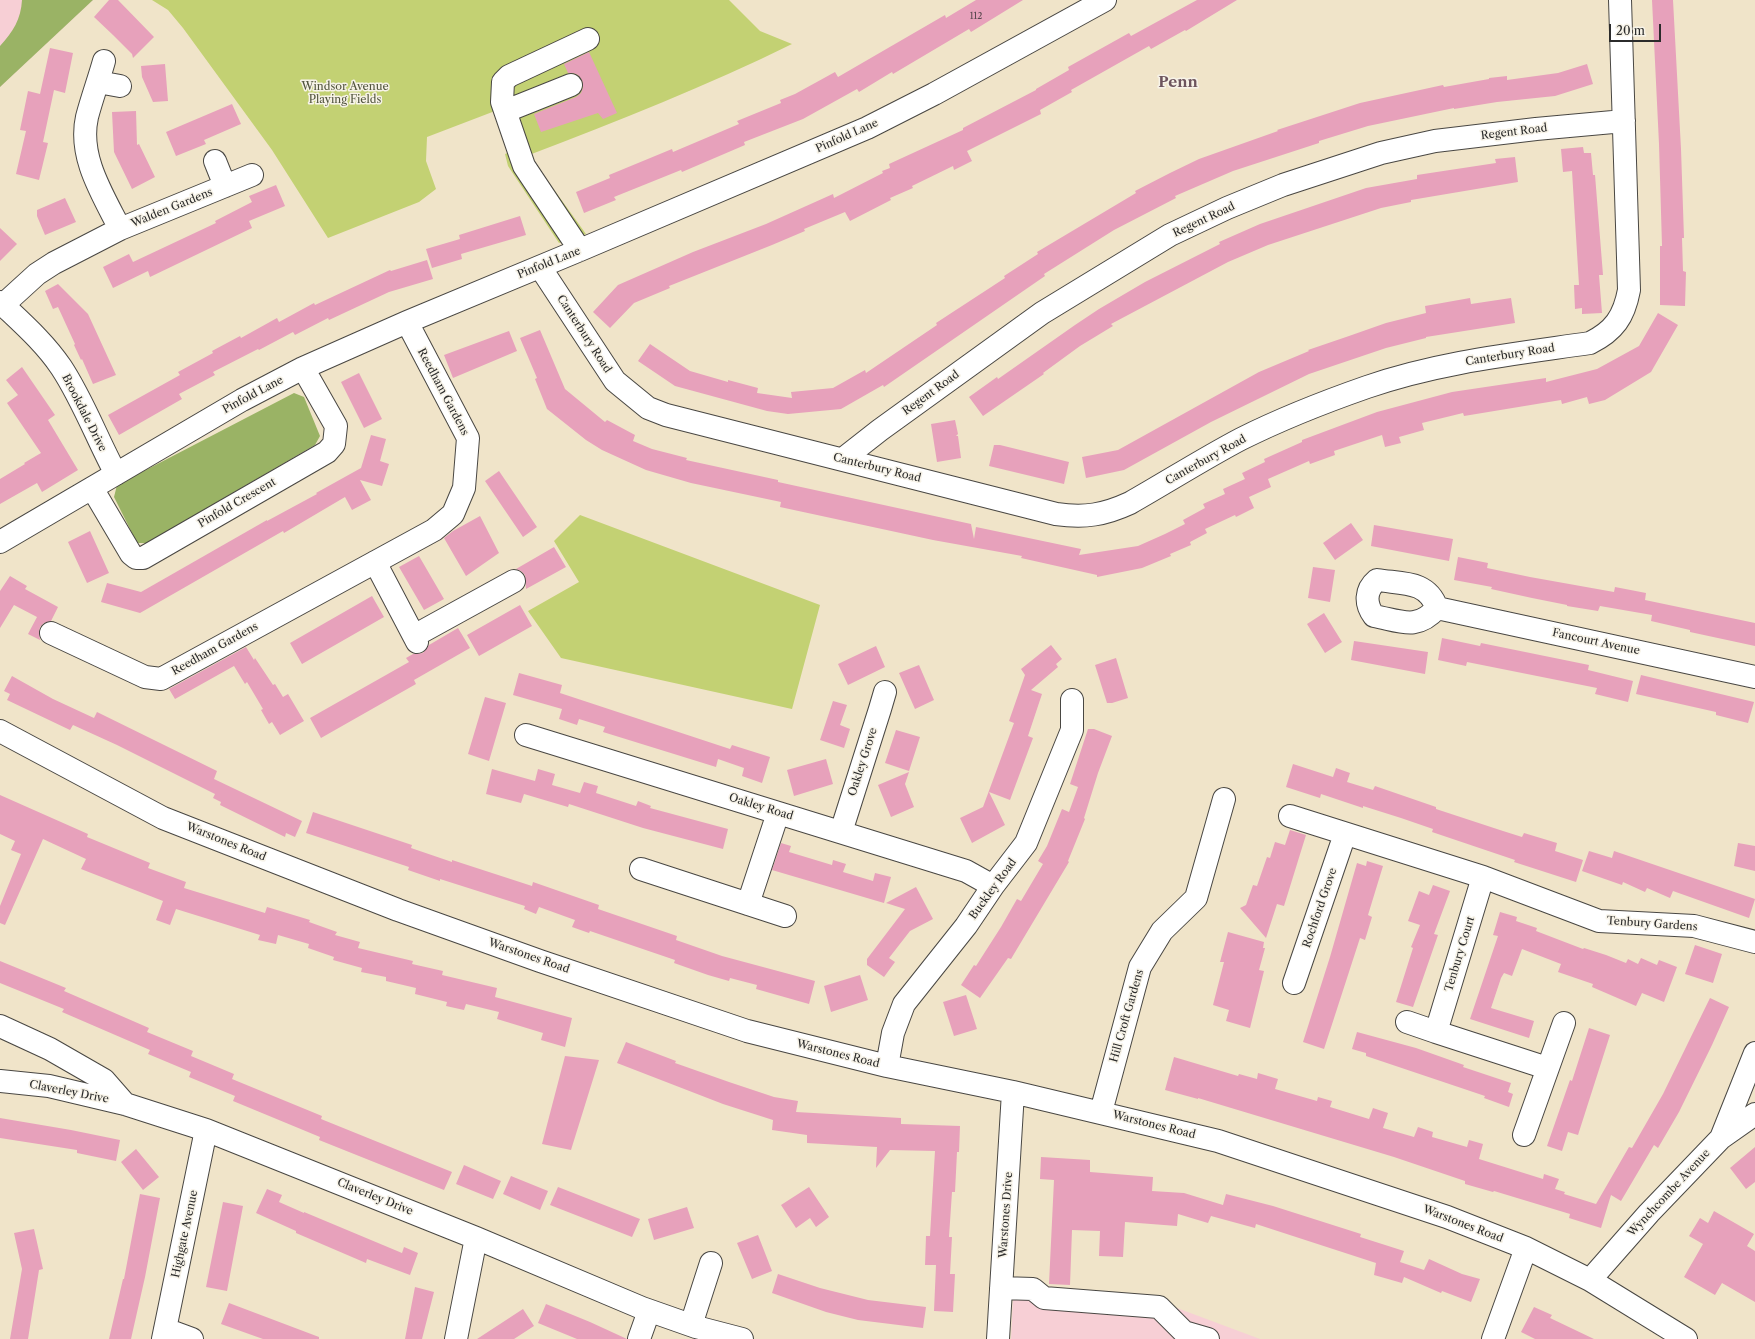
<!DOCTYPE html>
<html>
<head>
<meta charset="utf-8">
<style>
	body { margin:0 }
	#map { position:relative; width:1755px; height:1339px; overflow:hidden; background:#f0e4c9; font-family:"Libre Caslon Text",serif }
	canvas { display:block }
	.scale { position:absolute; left:1609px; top:24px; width:52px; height:18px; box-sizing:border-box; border:2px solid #2b2b2b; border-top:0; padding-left:5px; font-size:12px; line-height:14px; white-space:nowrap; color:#2b2b2b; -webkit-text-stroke:3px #f7f3e8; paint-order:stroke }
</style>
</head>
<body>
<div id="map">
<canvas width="1755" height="1339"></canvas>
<div class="scale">20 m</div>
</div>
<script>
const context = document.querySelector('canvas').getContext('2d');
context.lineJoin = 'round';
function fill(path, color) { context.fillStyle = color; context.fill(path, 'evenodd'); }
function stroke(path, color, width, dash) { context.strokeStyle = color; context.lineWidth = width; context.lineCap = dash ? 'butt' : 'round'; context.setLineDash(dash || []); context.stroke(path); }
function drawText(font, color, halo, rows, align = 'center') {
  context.font = font + ' "Libre Caslon Text",serif'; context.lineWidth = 3; context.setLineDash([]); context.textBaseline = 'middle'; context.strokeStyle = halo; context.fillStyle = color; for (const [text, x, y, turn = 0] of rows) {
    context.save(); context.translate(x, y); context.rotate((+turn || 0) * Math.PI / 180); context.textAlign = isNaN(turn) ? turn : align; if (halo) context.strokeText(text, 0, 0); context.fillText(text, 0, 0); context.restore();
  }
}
fill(new Path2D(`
	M0 0H93L0 87Z
	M1013 1298 1177 1308 1260 1339H1011Z`), '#f7cfd5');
fill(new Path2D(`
	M152 0H729L760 31 792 44C707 86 618 121 529 155L586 234 559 243 508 166 505 154 510 152 495 111 427 137 426 161 436 189 419 202 328 238 272 150 183 28 168 10Z
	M580 515 820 605 792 709 561 658 528 611 579 582 554 541Z`), '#c3d173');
fill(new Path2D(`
	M22 0H93L0 87V46C13 32 21 19 22 0Z
	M294 393 304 397 320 436 315 445 147 543H137L114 497 117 485Z`), '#9ab365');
fill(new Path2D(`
	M109 0H118L154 37 133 58 132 54 113 35 94 17Z
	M976 0H1023L971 32 969 29 893 74 892 72 859 92 857 89 803 119 744 142 745 145 682 172 681 170 614 197 616 200 584 213 576 192 610 178 609 175 672 149 673 152 739 124 737 121 781 103 780 100 795 94 835 72 838 77 945 15 946 18Z
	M1197 0H1237L1186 31 1185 30 1151 49 1149 46 1071 90 1072 92 1040 110 1041 114 967 151 972 161 954 170 953 166 912 186 913 188 890 198 891 200 850 221 845 212 804 229 805 231 772 245 669 286 670 288 634 303 610 328 593 312 618 285 693 252 766 224 833 194 834 198 883 173 882 171 890 168 889 164 963 130V128L1036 90V89L1069 70 1068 67 1129 33 1131 36Z
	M1652 0H1673L1681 149 1684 238H1682L1683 271 1686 272 1685 306 1660 305V246H1662L1659 144Z
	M50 48 73 53 65 93 54 90 43 142 48 143 39 180 16 174 26 131 20 130 28 91 40 94Z
	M589 52 617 113 603 119 598 113 541 132 534 114 576 97 581 93 583 87 582 80 578 75 573 73H568L564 64Z
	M165 64 168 101 153 102 142 77 141 66Z
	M1587 64 1593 84 1555 96 1497 102 1454 109V108L1368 126 1319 141V143L1233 171 1175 196 1176 198 1114 230 1044 274 1045 276 884 387 883 385 841 409 788 414 767 411 675 386 638 361 650 344 690 371 728 382V380L758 388 757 393 792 398 791 392 833 388 865 370 866 373 937 325 936 323 1005 278 1004 276 1038 254 1037 252 1136 193 1135 191 1170 173 1199 159 1278 131 1277 130 1360 103 1443 85 1444 87 1489 79V78L1507 76V80L1558 73Z
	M232 104 241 124 204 140 206 144 176 156 166 132Z
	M136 111 137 145 139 144 155 177 132 189 114 152 112 112Z
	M1583 147 1584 153H1591L1593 175H1595L1603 275H1599L1602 313 1582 314V308L1575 309 1574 285H1579L1572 171 1563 172 1561 149Z
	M1515 157 1518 182 1411 200V202L1381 208 1268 245 1228 262 1111 324 1113 326 1080 346 1043 373 1044 374 983 416 969 397 997 377 998 379 1075 325 1099 309 1145 282 1220 244 1219 242 1260 224 1366 188 1417 179V175L1496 163 1495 159Z
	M276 185 285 206 249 221 252 228 150 277 148 271 113 288 103 267 129 254 133 262 216 223 215 221 252 202 249 196Z
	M65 198 76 222 45 235 37 216V210Z
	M520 216 526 235 461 254 462 259 432 268 426 249 460 239 459 235Z
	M0 228 17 244 0 261Z
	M427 260 433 279 389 292 329 320 328 318 295 335 293 332 259 350 258 349 213 372 215 375 179 394 182 399 119 435 108 415 180 375 178 372 213 353 212 351 240 336 241 338 277 318 279 322 314 303 315 305 390 270 391 271Z
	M58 284 88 314 116 375 93 384 82 359 81 360 74 345 75 344 58 307 53 309 45 291Z
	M1470 298 1471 304 1511 298 1515 323 1426 337V338L1386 348 1309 374 1211 422 1124 470 1086 478 1082 457 1118 450 1259 372 1309 351 1308 350 1349 336 1386 323 1426 313 1425 306Z
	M1658 313 1678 325 1651 372 1605 400 1589 404 1587 397 1562 404 1561 400 1464 416 1463 413 1422 423 1424 430 1399 437 1401 443 1385 447 1382 435 1334 451 1335 455 1310 464 1309 461 1268 479 1271 487 1249 497 1254 508 1236 517 1235 515 1205 529 1207 533 1190 542 1191 545 1170 554 1171 556 1142 568 1097 577V575L1021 558 1022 556 933 540 780 507 781 502 691 483 646 470 602 450 586 440 547 409 535 379 537 378 520 338 540 330 565 389 605 422 607 420 635 435 633 441 652 449 687 458 686 460 778 480V482L971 524 974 539 976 527 1081 549 1079 555 1138 546 1165 534 1185 524 1183 520 1205 508 1203 504 1225 494 1223 489 1245 479 1242 473 1265 462 1264 459 1302 442V440L1377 412 1452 392 1546 378V382L1597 369 1639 346Z
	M509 331 517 351 453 378 444 355Z
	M22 367 55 415 48 420 78 470 42 492 37 483 0 504V479L25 464 24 463 41 453 7 403 18 395 6 380Z
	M359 373 382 419 364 428 341 382Z
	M955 420 958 434 956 436H958L961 458 937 462 931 424Z
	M371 435 386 439 380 461 389 464 382 486 360 480 371 500 352 510 345 497 284 533 283 531 140 613 101 602 107 583 141 592 267 520V521L317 494 316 493 361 468Z
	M994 445H1000L1069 462 1064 484 989 466Z
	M499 471 537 527 523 537 485 481Z
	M480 516 499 553 466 576 444 538 453 531Z
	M1351 523 1363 540 1335 560 1323 543Z
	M1374 525 1453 539 1449 561 1371 546Z
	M90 531 109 573 87 583 68 542Z
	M554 547 566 567 526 589 525 575 521 571 516 569Z
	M419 556 444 599 424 610 399 567Z
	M1458 557 1488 563 1487 568 1530 577 1614 592 1615 587 1646 593 1645 600 1755 623V646L1690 632V630L1651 621 1652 615 1600 606 1598 611 1567 606V605L1532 598 1491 589 1492 587 1454 580Z
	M1313 567 1335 570 1330 602 1308 598Z
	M10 576 27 586 25 589 58 607 51 621 44 623 40 627 39 634 40 640 28 634 37 617 14 605 0 628V591Z
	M372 596 384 617 302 664 290 643Z
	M520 605 532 626 479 656 467 635Z
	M1324 613 1342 642 1325 653 1307 624Z
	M458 628 470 648 414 680 416 684 321 738 310 718 409 662 406 658 413 654 423 653 429 645Z
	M1442 638 1480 646 1481 643 1589 665 1588 670 1633 681 1628 702 1595 694 1597 688 1467 662 1466 666 1438 660Z
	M1354 641 1428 652 1425 674 1351 660Z
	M1051 645 1062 659 1056 664 1058 667 1031 690 1042 694 1028 736 1033 738 1010 800 989 792 1005 825 972 843 960 818 983 807 1014 723 1009 721 1025 675 1021 669Z
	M876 646 885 667 848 685 838 664Z
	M246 647 254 660 255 658 273 685 275 684 283 697 288 694 304 721 280 735 272 722 269 724 261 710 263 709 247 682 245 684 234 666 175 699 169 689Z
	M1116 658 1128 698 1112 703H1107L1095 665Z
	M919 665 934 700 915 709 899 673Z
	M519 673 562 685 560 693 730 749 732 745 770 757 762 783 742 776 744 768 718 759 716 767 603 732 605 727 579 719 577 725 559 719 562 709 513 695Z
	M1641 675 1754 702 1748 723 1716 715V712L1636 694Z
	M12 676 53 699 94 718 97 712 217 771 214 779 302 821 295 837 286 833 285 837 220 805 221 802 213 798 215 794 117 745 73 725 70 730 7 700 10 694 4 691Z
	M485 697 506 703 489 761 468 754Z
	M833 701 847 705 840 725 850 729 844 748 820 740Z
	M1088 729H1094L1112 736 1098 773 1084 818 1085 819 1068 861 1069 862 1011 959 1008 958 980 998 961 985 974 965 976 966 1001 927 1017 899 1021 901 1043 864 1038 861 1047 846 1062 809 1069 812 1078 787 1070 784Z
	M896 730 920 737 909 771 885 763Z
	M826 759 833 784 794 796 787 770Z
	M1293 764 1333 777 1336 768 1350 773 1347 782 1373 790 1375 786 1436 807V809L1503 831 1522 837 1524 833 1557 843 1555 851 1583 860 1576 882 1514 862 1515 860 1432 832 1433 829 1401 818 1363 806V808L1321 794 1320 798 1286 787Z
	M492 769 535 781 538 769 555 774 552 785 580 793 584 782 598 786 596 793 636 806 638 801 651 806 650 808 728 829 723 849 643 828 569 804 568 807 524 794 521 803 486 794Z
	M909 772 905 784 914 807 891 817 878 785Z
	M0 795 88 834 87 837 150 863 148 868 186 882 184 888 265 913 267 907 310 920 309 922 337 932 335 935 360 942 358 948 413 961 412 964 443 971 442 975 497 988 495 997 572 1018 565 1047 541 1040 543 1033 497 1019 499 1012 466 1004 464 1010 446 1006 447 1002 415 994 416 988 386 981V977L361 972 362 968 333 960 334 957 308 948 309 944 278 935 276 944 258 940 260 935 176 909 170 925 156 920 163 901 81 869 86 859 43 839 5 925 0 923V906L21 854 11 850 15 841 0 834Z
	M313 812 412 845 411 848 452 862V860L532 886 533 882 599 905 598 909 677 936 676 940 722 956 815 981 809 1004 756 989 757 985 730 978 729 981 708 975 674 963 675 960 590 931 589 933 572 927 575 920 539 907 536 914 524 909 525 906 440 879V881L408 870 409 867 306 833Z
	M1290 830 1306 835 1284 906 1277 904 1266 938 1240 908 1246 905 1253 885 1257 886 1267 857 1270 858 1275 842 1285 845Z
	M781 843 791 846 789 852 832 865 833 860 846 864 843 872 873 881 875 873 891 877 884 903 772 870Z
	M1738 843 1755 846V871L1734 866Z
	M1589 851 1612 858 1614 851 1755 899 1749 918 1673 891 1670 898 1647 888 1645 892 1623 882 1622 885 1582 871Z
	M1367 861 1383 866 1368 915 1372 917 1365 940 1360 938 1324 1049 1303 1042 1330 957 1357 863 1366 866Z
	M1433 885 1450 891 1434 934 1438 935 1413 1007 1396 1002 1413 948 1411 947 1420 925 1408 921 1419 891 1429 895Z
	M916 887 933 919 910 931 889 958 895 962 884 977 867 965V959L905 909 886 903Z
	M1500 912 1517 917 1516 921 1537 928 1536 931 1583 949 1584 948 1606 955 1626 963 1628 959 1638 964 1641 958 1657 965 1659 960 1677 967 1664 1002 1642 993 1636 1006 1592 987 1593 984 1558 972 1561 964 1522 949 1512 976 1504 973 1501 978 1491 1008 1534 1021 1529 1038 1470 1019 1498 936 1493 935Z
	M1228 932 1264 942 1263 948H1265L1259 970 1264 971 1250 1028 1226 1021 1229 1010 1213 1005 1224 962H1220Z
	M1695 945 1722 954 1713 983 1685 974Z
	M0 961 66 988 64 991 149 1028 147 1032 193 1051 191 1056 234 1074 232 1079 322 1116 321 1119 452 1172 444 1190 319 1140 320 1137 233 1101 235 1096 189 1077 191 1072 148 1054 150 1050 62 1012 64 1009 0 983Z
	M860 975 868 1000 831 1012 824 986Z
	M966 995 977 1029 954 1036 943 1002Z
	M1710 998 1729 1007 1712 1045 1679 1112 1658 1148 1654 1145 1621 1201 1611 1195 1601 1228 1569 1218 1570 1214 1494 1191 1493 1192 1465 1184V1181L1394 1157 1198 1098V1099L1165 1090 1174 1057 1238 1076 1239 1074 1257 1079 1258 1073 1278 1079 1275 1089 1317 1101 1318 1097 1332 1101 1330 1107 1369 1119 1373 1108 1388 1113 1383 1128 1414 1137 1418 1127 1433 1132 1432 1137 1467 1147 1469 1140 1483 1144 1479 1159 1543 1179 1544 1174 1559 1179 1555 1189 1565 1192 1564 1194 1596 1204 1629 1147 1632 1148 1663 1094Z
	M1589 1028 1610 1035 1578 1135 1568 1132 1562 1151 1547 1146 1570 1080 1572 1081Z
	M1357 1032 1416 1048 1464 1065 1463 1067 1511 1083 1508 1092 1513 1094 1509 1107 1484 1098 1485 1096 1366 1056V1053L1352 1049Z
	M626 1042 676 1061 675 1063 729 1082 774 1097 798 1101 796 1112 901 1118V1124L960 1126 959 1152H957L955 1192H952L949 1237H952L950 1274H955L953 1312 934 1311 936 1265H925L926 1236H930L935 1151 890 1150 876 1168 877 1147 807 1143V1135L772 1130 773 1120 723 1104 617 1063Z
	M565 1056 599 1060 571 1150 542 1144Z
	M0 1118 71 1130 120 1140 116 1161 77 1153V1150L0 1138Z
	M1755 1147V1182L1746 1189 1730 1168Z
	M136 1149 159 1177 143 1190 121 1162Z
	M1041 1157 1090 1160V1172L1153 1177 1152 1191 1184 1193 1223 1205 1226 1194 1273 1206 1361 1234 1360 1237 1404 1251 1400 1262 1424 1270 1429 1259 1462 1274 1480 1279 1471 1302 1442 1291 1441 1293 1404 1277 1402 1283 1374 1275 1376 1263 1256 1224 1255 1228 1211 1216 1208 1223 1178 1214 1177 1226 1125 1222 1123 1257 1099 1256 1100 1231 1072 1230 1070 1285 1049 1284 1054 1180 1040 1179Z
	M464 1165 501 1181 493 1199 456 1184Z
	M511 1176 548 1191 540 1210 503 1194Z
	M558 1187 640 1219 632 1237 550 1205Z
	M809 1187 829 1217 816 1227 810 1218 796 1228 781 1205Z
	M267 1189 282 1195 279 1202 304 1213V1212L402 1253 404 1247 418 1253 410 1275 367 1259 366 1263 296 1233V1231L256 1213Z
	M140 1194 160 1198 145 1277 131 1339H109L123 1279H124Z
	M223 1202 243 1206 227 1291 206 1287Z
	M687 1207 694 1228 654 1240 648 1219Z
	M1714 1211 1754 1234 1747 1246 1755 1251V1302L1722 1283 1715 1295 1684 1277 1703 1244 1689 1236 1700 1218 1708 1223Z
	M34 1229 43 1269 39 1270 28 1339H10L22 1269 14 1233Z
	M758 1235 772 1271 752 1279 737 1243Z
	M778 1274 820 1288 868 1300 926 1307 923 1328 858 1320 826 1312 772 1293Z
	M415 1287 434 1292 422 1339H405Z
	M229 1303 319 1337V1339H263L221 1324Z
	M546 1304 590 1322 627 1339H577L538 1323Z
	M1534 1307 1552 1315 1550 1318 1594 1339H1535L1521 1332Z
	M523 1309 534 1326 514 1339H477Z`), '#e7a1bb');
const minor = new Path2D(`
	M104 61C99 79 92 98 87 117 78 157 103 195 120 229
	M98 82 120 86
	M506 111 571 85
	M215 161 225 186
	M580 250 524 166 502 102 503 82 509 76 588 39
	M540 267 615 381 648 408 666 415 1056 514C1085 518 1104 515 1130 503 1167 482 1203 459 1241 439 1281 419 1324 402 1367 387 1439 362 1515 354 1590 343 1614 331 1624 317 1629 290L1620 0
	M0 302C22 323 44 342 61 367 83 400 97 439 116 474
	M3 305 37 274 54 263 120 229 252 175
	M843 459 880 430 1042 313 1170 235 1227 208 1283 185 1381 153 1435 141 1536 129 1624 121
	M92 488 131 554 136 558H143L327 452 334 444 336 426 303 368
	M0 542 242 400 303 368 407 322 580 250 867 128 934 94 1105 0
	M375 562 417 642
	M1377 580C1402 584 1427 580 1437 608 1417 631 1401 621 1374 616 1365 604 1365 590 1377 580Z
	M1437 608 1755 677
	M51 633 145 677 161 679 434 530 453 514 464 488 468 438 407 322
	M414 636 514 581
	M0 731 163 818 398 910 540 961 747 1031 887 1066 1013 1092 1218 1141 1447 1217 1526 1248 1590 1280 1686 1339
	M526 735 966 871 993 886
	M1290 816 1483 877 1599 921 1694 926 1755 942
	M841 832 880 709 885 692
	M641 869 785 916
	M1483 877 1436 1032 1547 1068
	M748 904 778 813
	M1294 983 1345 834
	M1407 1022 1436 1032
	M0 1026 50 1049 104 1080 125 1104
	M887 1066 893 1033 904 1004 966 926 993 886 1026 843 1072 730V700
	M0 1081 49 1086 125 1104 206 1130 476 1238 642 1308 696 1327 742 1339
	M1101 1112 1140 967 1162 931 1196 898 1224 799
	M1524 1135 1564 1023
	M1721 1138 1755 1053
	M1590 1280 1649 1213 1721 1138 1755 1114
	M1001 1288 1033 1289 1044 1298 1159 1307 1184 1332 1208 1339
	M691 1325 711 1263
	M165 1329 192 1339
	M163 1339 206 1130
	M456 1339 476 1238
	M639 1339 649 1311
	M998 1339 1013 1092
	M1493 1339 1526 1248`);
stroke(minor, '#494743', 24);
stroke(minor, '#fff', 22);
drawText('9px', '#5a484f', null, [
	["112",976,16]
]);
drawText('11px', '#51543d', '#f7f3e8', [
	["Windsor Avenue",345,87],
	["Playing Fields",345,100]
]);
drawText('11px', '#2b2b2b', '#f7f3e8', [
	["Regent Road",1514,132,-7],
	["Pinfold Lane",847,136,-24],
	["Walden Gardens",172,208,-22],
	["Regent Road",1204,220,-25],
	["Pinfold Lane",549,263,-22],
	["Canterbury Road",584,334,57],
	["Canterbury Road",1510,355,-9],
	["Reedham Gardens",443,392,62],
	["Regent Road",931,393,-36],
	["Pinfold Lane",253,395,-28],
	["Brookdale Drive",84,413,63],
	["Canterbury Road",1206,460,-29],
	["Canterbury Road",877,468,14],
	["Pinfold Crescent",237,503,-30],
	["Fancourt Avenue",1596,642,12],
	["Reedham Gardens",215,649,-29],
	["Oakley Grove",863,762,-72],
	["Oakley Road",761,807,17],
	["Warstones Road",226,842,22],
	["Buckley Road",993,889,-54],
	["Rochford Grove",1320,908,-71],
	["Tenbury Gardens",1652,924,4],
	["Tenbury Court",1460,954,-73],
	["Warstones Road",529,956,19],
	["Hill Croft Gardens",1127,1016,-74],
	["Warstones Road",838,1054,14],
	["Claverley Drive",69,1092,11],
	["Warstones Road",1154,1125,14],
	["Wynchcombe Avenue",1669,1193,-47],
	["Claverley Drive",375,1197,22],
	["Warstones Drive",1006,1215,-86],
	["Warstones Road",1463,1224,21],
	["Highgate Avenue",185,1234,-78]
]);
drawText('bold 15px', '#6d545d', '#f7f3e8', [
	["Penn",1178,83]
]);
</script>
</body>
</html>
